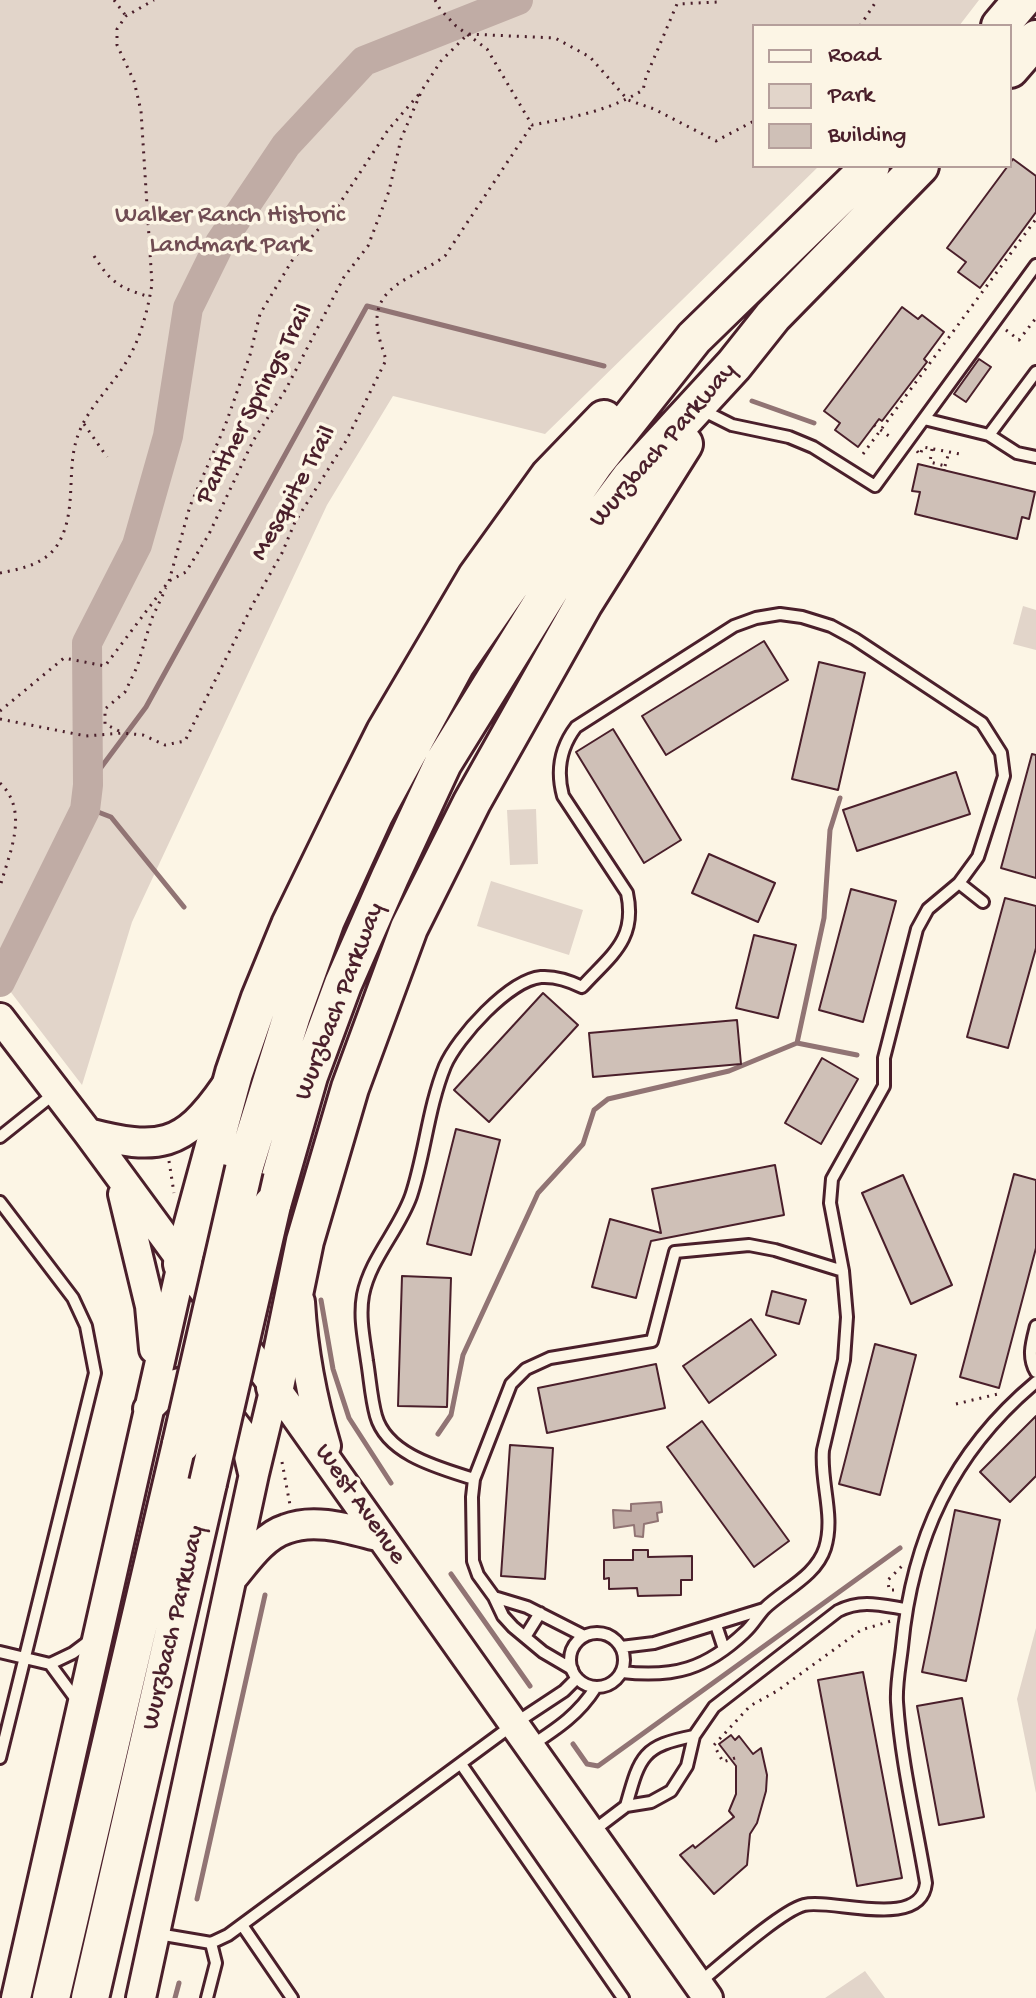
<!DOCTYPE html>
<html>
<head>
<meta charset="utf-8">
<style>
	body { margin:0 }
	#map { position:relative; width:1036px; height:1998px; overflow:hidden; background:#fcf5e5; font-family:"Gochi Hand",sans-serif }
	canvas { display:block }
	.legend { position:absolute; left:752px; top:24px; width:260px; height:144px; box-sizing:border-box; background:#fcf5e5; border:2px solid #b59f9b; margin:0; padding:10px 14px; list-style:none; font-size:24px; color:#4a1f2b }
	.legend li { display:flex; align-items:center; gap:16px; height:40px }
	.legend b { width:40px; border:2px solid #b59f9b }
</style>
</head>
<body>
<div id="map">
<canvas width="1036" height="1998"></canvas>
<ul class="legend">
<li><b style="height:10px;background:#fcf5e5"></b>Road</li>
<li><b style="height:22px;background:#e2d5ca"></b>Park</li>
<li><b style="height:22px;background:#cfc0b7"></b>Building</li>
</ul>
</div>
<script>
const context = document.querySelector('canvas').getContext('2d');
context.lineJoin = 'round';
function fill(path, color) { context.fillStyle = color; context.fill(path, 'evenodd'); }
function stroke(path, color, width, dash) { context.strokeStyle = color; context.lineWidth = width; context.lineCap = dash ? 'butt' : 'round'; context.setLineDash(dash || []); context.stroke(path); }
function drawText(font, color, halo, rows, align = 'center') {
  context.font = font + ' "Gochi Hand",sans-serif'; context.lineWidth = 7; context.setLineDash([]); context.textBaseline = 'middle'; context.strokeStyle = halo; context.fillStyle = color; for (const [text, x, y, turn = 0] of rows) {
    context.save(); context.translate(x, y); context.rotate((+turn || 0) * Math.PI / 180); context.textAlign = isNaN(turn) ? turn : align; if (halo) context.strokeText(text, 0, 0); context.fillText(text, 0, 0); context.restore();
  }
}
fill(new Path2D(`
	M0 0H979L959 26H754V166H819L545 434 393 396 327 505 132 922 82 1085 0 978Z
	M1023 606 1036 610V650L1013 644Z
	M536 809 538 864 510 865 507 810Z
	M491 881 583 910 569 955 477 926Z
	M1036 1628V1793L1017 1699Z
	M865 1971 885 1998H825Z`), '#e2d5ca');
const water = new Path2D(`
	M661 1502 662 1512 657 1513 658 1521 644 1524 643 1537 635 1536 634 1525 614 1528 613 1510 631 1511V1504Z`);
fill(water, '#c0aca5');
stroke(water, '#917474', 2);
stroke(new Path2D(`
	M752 401 814 423
	M88 785 146 707 367 306 604 366
	M85 807 111 817 184 907
	M797 1043 857 1055
	M321 1300 333 1369 349 1418 391 1483
	M438 1434 451 1415 463 1355 538 1193 583 1144 594 1110 608 1099 729 1071 797 1043 824 918 830 830 840 798
	M451 1574 530 1686
	M573 1744 587 1764 598 1766 900 1548
	M197 1899 265 1595
	M175 1998 179 1983`), '#917474', 5);
stroke(new Path2D(`
	M0 982 85 810 88 785 87 643 137 545 168 436 188 308 220 243 286 145 364 61 518 0`), '#c0aca5', 30);
const building = new Path2D(`
	M1013 159 1036 176V212L980 288 958 272 966 262 947 248Z
	M902 307 918 319 922 315 944 332 924 359 927 362 882 421 879 419 858 447 835 430 840 423 824 411Z
	M979 359 991 367 966 402 954 394Z
	M918 464 1035 492 1029 519 1022 517 1017 539 915 514 920 492 912 491Z
	M764 641 788 680 666 755 642 716Z
	M819 662 865 673 838 790 792 779Z
	M613 729 681 840 644 863 576 752Z
	M1032 754 1036 755V878L1001 868Z
	M956 772 970 814 857 851 843 810Z
	M709 854 775 883 758 922 692 893Z
	M851 889 896 901 863 1022 819 1010Z
	M1005 898 1036 906V948L1008 1048 967 1037Z
	M754 935 796 945 778 1018 736 1008Z
	M543 993 578 1025 489 1122 454 1090Z
	M737 1020 741 1064 593 1077 589 1033Z
	M822 1058 858 1079 821 1144 785 1123Z
	M456 1129 500 1140 471 1255 427 1244Z
	M775 1165 784 1215 651 1241 636 1298 592 1287 610 1219 661 1233 652 1189Z
	M1014 1174 1036 1180V1248L999 1388 960 1377Z
	M903 1175 952 1285 911 1304 862 1193Z
	M402 1276 451 1278 447 1407 398 1406Z
	M772 1291 806 1300 799 1324 766 1315Z
	M751 1319 776 1355 709 1403 683 1366Z
	M875 1344 916 1355 880 1495 839 1484Z
	M656 1364 665 1408 547 1433 538 1388Z
	M1036 1416V1476L1010 1502 980 1472Z
	M702 1421 789 1541 754 1567 667 1447Z
	M510 1445 553 1448 545 1579 501 1576Z
	M955 1510 1000 1520 966 1681 922 1672Z
	M633 1550H648V1557L692 1556V1580H681V1595L638 1596 637 1588 609 1589V1578L604 1579V1560H633Z
	M863 1672 902 1878 857 1886 818 1680Z
	M962 1698 984 1817 939 1825 917 1706Z
	M731 1735 735 1740 739 1736 753 1754 761 1748 767 1775 766 1791 757 1823 750 1834 747 1865 714 1894 680 1855 693 1845 695 1848 734 1817 729 1811 736 1794V1766L719 1744Z`);
fill(building, '#cfc0b7');
stroke(building, '#4a1f2b', 2);
const service = new Path2D(`
	M704 411 732 425 789 437 813 447 875 486 1036 265
	M924 419 989 435 1017 453 1036 457
	M989 435 1036 372
	M959 883 983 902
	M0 1137 55 1093
	M0 1202 73 1298 86 1326 95 1373 0 1758
	M1036 1326C1032 1342 1027 1357 1036 1372
	M474 1479C440 1468 387 1455 376 1416 371 1398 370 1379 367 1361 364 1339 359 1317 363 1295 370 1259 399 1230 411 1196 425 1154 428 1108 445 1066 457 1038 509 980 541 977 556 976 568 980 582 987 611 955 637 940 627 893L563 796C556 770 560 748 576 727L734 626 756 618 780 614 802 617 831 626 855 639 982 723 1001 753 1004 776 978 857 959 883 928 909 917 929 884 1058V1086L832 1179 830 1203 843 1271 847 1317 844 1360 823 1450C820 1482 835 1516 825 1548 816 1576 785 1589 765 1608 758 1615 753 1625 745 1632 706 1669 674 1678 622 1672
	M494 1597 527 1607 584 1636
	M716 1625 724 1649
	M570 1660a27 27 0 1 1 54 0a27 27 0 1 1-54 0Z
	M525 1637 540 1613
	M621 1647 654 1643 764 1609
	M0 1652 50 1664 78 1702
	M50 1664 73 1653 89 1641
	M572 1669 543 1652 513 1627 503 1616 494 1597 478 1575 473 1561 472 1497 474 1479 511 1384 526 1369 550 1358 652 1341 675 1252 749 1245 775 1250 843 1271
	M532 1745C558 1728 579 1714 596 1687
	M461 1764 623 1998
	M626 1806C640 1756 642 1746 694 1736
	M593 1831 626 1806 651 1802 671 1791 687 1766 694 1736 714 1707 838 1611C861 1599 881 1605 905 1609
	M242 1925 292 1998
	M158 1934 211 1943 228 1935 514 1724 564 1691 577 1678
	M700 1982C722 1964 781 1911 804 1905 832 1898 921 1931 926 1883 916 1823 901 1762 897 1702 896 1684 900 1665 902 1647 912 1539 952 1452 1036 1382
	M207 1998 216 1963 211 1943`);
const secondary = new Path2D(`
	M0 1018 88 1133 290 1408 708 1998
	M88 1133C158 1151 183 1148 225 1087
	M123 1194 150 1306 154 1349
	M300 1302C303 1352 312 1399 326 1446
	M148 1409 172 1385 187 1381 205 1386 241 1433 247 1447 253 1473
	M234 1576C248 1559 264 1536 286 1529 316 1517 352 1530 381 1537
	M16 1998 182 1264
	M141 1998 254 1474 275 1387`);
const motorway = new Path2D(`
	M1000 26 1022 0
	M1010 69 1036 39
	M244 1169 292 1015 326 920 374 815 456 664 595 463 694 338 871 166
	M272 1205 309 1076 343 984 390 877 443 763 566 564 630 478 734 365 773 316 920 166
	M182 1264 234 1073 260 998 290 925 348 806 385 732 477 576 549 476 604 419
	M275 1387 305 1241 350 1088 409 928 472 802 584 603 684 444
	M51 1998 181 1444
	M90 1998 208 1483`);
stroke(service, '#4a1f2b', 16);
stroke(secondary, '#4a1f2b', 34);
stroke(motorway, '#4a1f2b', 42);
stroke(new Path2D(`
	M114 0 126 16
	M435 0 440 9 456 26 487 49 532 125C570 118 609 111 643 90L646 77 677 4 719 2 721 0
	M860 26 877 0
	M94 256C111 283 120 288 150 297
	M1006 330 1019 340 1036 318
	M84 424 107 457
	M874 425 893 439
	M932 449 930 462 945 466 944 470
	M917 451 920 455 923 447 960 454
	M863 454 1036 219
	M945 466 949 452
	M0 573C21 569 46 564 58 544 79 509 64 466 80 430 91 404 114 384 128 359 141 337 148 309 152 284L141 111 134 81 117 45V29L126 16 154 0
	M169 581 190 506 225 426 250 355 260 314 293 259 338 206 388 130 420 93
	M0 711 64 658 105 666 169 581 186 572 209 534 253 441 286 389 344 277 368 246 389 191 401 139 422 90 441 61 468 34 555 38 590 57 628 100 654 109 716 141 754 121
	M0 719 86 736 122 733 143 735 165 745 185 741 253 604 282 553 295 522 346 441 386 360C383 349 377 335 377 323 375 283 420 276 445 256L532 125
	M119 731 105 724V709L125 692 137 667 152 618 166 588
	M0 783C30 812 9 853 0 887
	M169 1161 174 1193
	M956 1404 1002 1393
	M282 1462 290 1505
	M894 1590H889L888 1580 902 1566
	M735 1758 723 1762 714 1745 750 1706 777 1691 861 1630 891 1621`), '#4a1f2b', 3, [2, 6]);
stroke(service, '#fcf5e5', 10);
stroke(secondary, '#fcf5e5', 28);
stroke(motorway, '#fcf5e5', 36);
const motorwayBridge = new Path2D(`
	M181 1444 244 1169
	M208 1483 272 1205`);
stroke(motorwayBridge, '#4a1f2b', 42, []);
stroke(motorwayBridge, '#fcf5e5', 36);
drawText('26px', '#704c53', '#fcf5e5', [
	["Walker Ranch Historic",230,217],
	["Landmark Park",230,247]
]);
drawText('26px', '#4a1f2b', '#fcf5e5', [
	["Panther Springs Trail",256,405,-62],
	["Wurzbach Parkway",664,446,-49],
	["Mesquite Trail",295,494,-61],
	["Wurzbach Parkway",341,1002,-69],
	["West Avenue",359,1505,55],
	["Wurzbach Parkway",175,1628,-77]
]);
</script>
</body>
</html>
